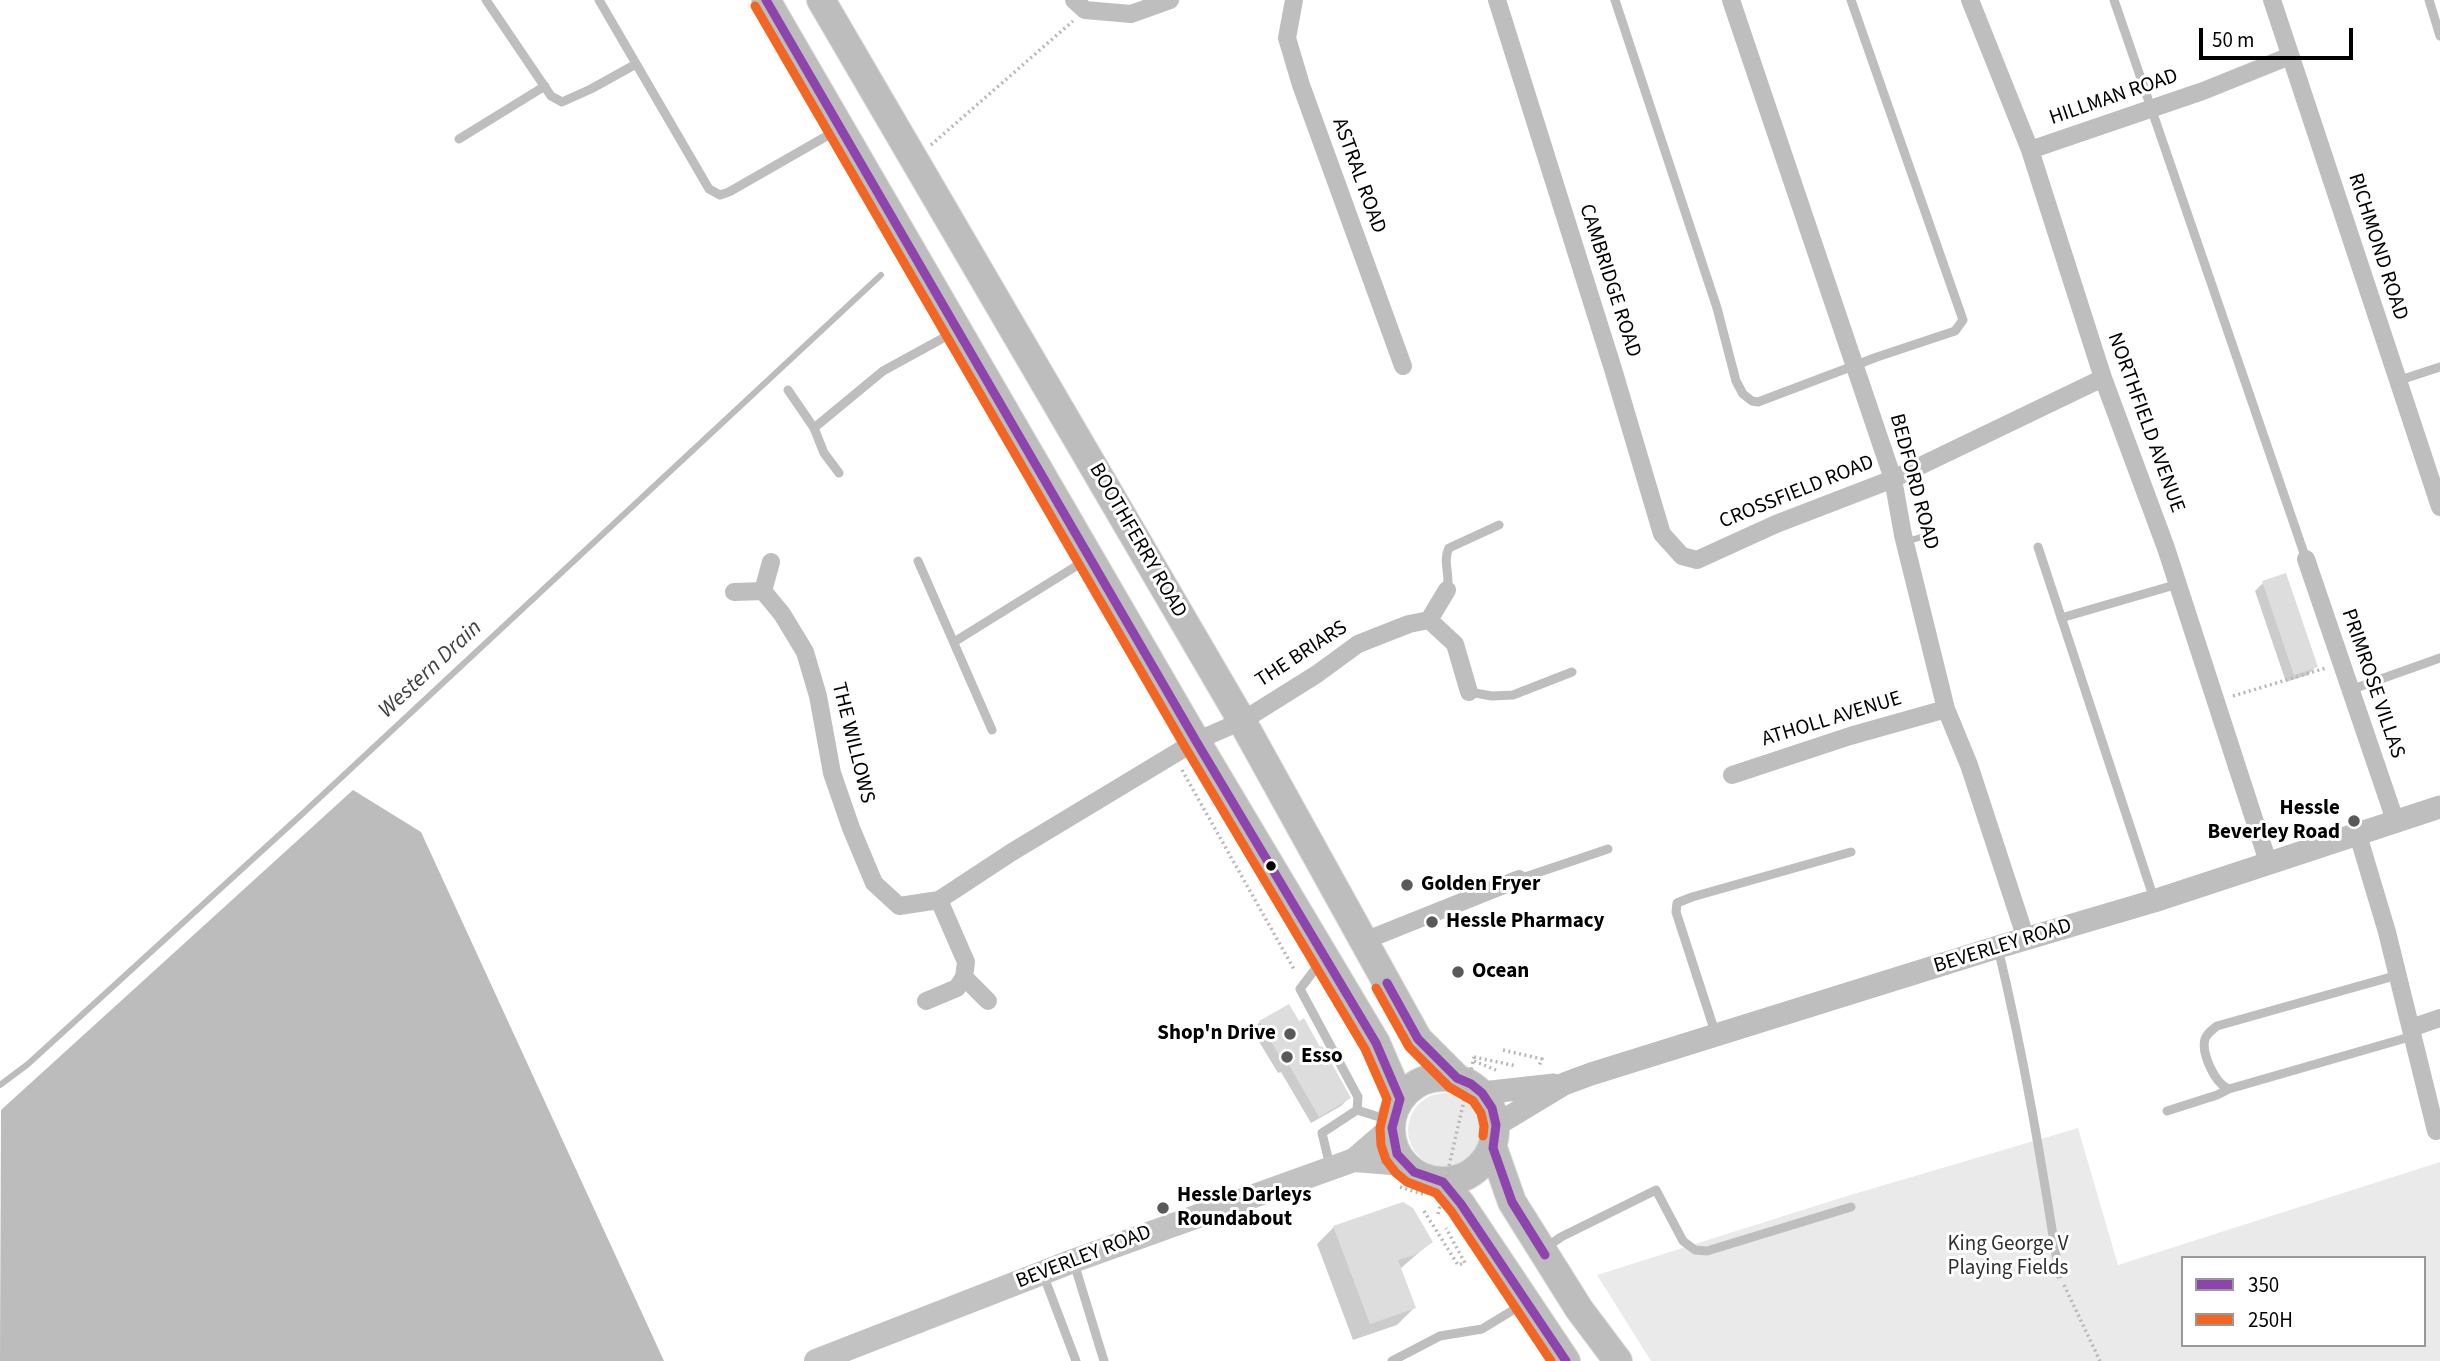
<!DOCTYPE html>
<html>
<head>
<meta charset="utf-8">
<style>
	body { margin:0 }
	#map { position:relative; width:2440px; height:1361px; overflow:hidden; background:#fff; font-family:"Source Sans 3",sans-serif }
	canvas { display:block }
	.legend { position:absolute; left:2181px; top:1256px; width:245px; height:91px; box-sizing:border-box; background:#fff; border:2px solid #999; margin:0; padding:9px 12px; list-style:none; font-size:21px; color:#000 }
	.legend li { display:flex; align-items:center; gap:14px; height:35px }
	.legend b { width:35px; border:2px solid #999 }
	.scale { position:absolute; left:2199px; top:28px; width:154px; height:32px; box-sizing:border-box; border:4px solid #000; border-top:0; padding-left:9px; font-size:21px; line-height:24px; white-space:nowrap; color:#000; -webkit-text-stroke:5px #fff; paint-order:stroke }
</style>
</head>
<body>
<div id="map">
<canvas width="2440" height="1361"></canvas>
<ul class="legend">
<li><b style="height:9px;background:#8e44ad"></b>350</li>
<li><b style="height:9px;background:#f26522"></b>250H</li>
</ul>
<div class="scale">50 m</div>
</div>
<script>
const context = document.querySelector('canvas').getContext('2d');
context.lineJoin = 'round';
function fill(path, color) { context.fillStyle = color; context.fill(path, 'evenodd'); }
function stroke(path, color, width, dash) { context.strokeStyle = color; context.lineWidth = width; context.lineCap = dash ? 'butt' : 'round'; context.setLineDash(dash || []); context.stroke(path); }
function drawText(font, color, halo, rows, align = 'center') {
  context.font = font + ' "Source Sans 3",sans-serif'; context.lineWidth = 6; context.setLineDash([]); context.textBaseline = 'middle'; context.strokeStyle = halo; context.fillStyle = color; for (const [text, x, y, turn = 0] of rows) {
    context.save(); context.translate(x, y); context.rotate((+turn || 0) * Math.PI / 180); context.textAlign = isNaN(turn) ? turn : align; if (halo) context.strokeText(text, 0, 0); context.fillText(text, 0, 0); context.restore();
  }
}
fill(new Path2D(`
	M1408 1130a37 37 0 1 1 74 0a37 37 0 1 1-74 0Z
	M2078 1128 2118 1265 2440 1162V1361H1651L1597 1275 1847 1196ZM2183 1258H2424V1345H2183Z`), '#eaeaea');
fill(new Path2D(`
	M353 790 421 832 664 1361H0L1 1110Z`), '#bcbcbc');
fill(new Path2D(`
	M2263 583 2316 666 2308 675 2286 682 2255 591Z
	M1260 1022 1349 1098 1341 1106 1311 1123 1281 1072 1278 1073 1252 1030Z
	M1334 1227 1431 1242 1400 1269 1414 1308 1397 1325 1353 1340 1317 1244Z`), '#0003');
stroke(new Path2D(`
	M1908 541 1925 536
	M0 1085 28 1064 300 816 881 275`), '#bcbcbc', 6);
fill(new Path2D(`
	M2286 573 2318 667 2294 675 2262 581Z
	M1289 1004 1299 1021 1304 1018 1320 1047 1322 1046 1351 1098 1319 1117 1289 1065 1286 1067 1259 1021Z
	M1403 1202 1413 1208 1433 1242 1415 1255 1398 1260 1416 1308 1370 1324 1333 1226Z`), '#ddd');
const primary = new Path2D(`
	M766 0 1196 741 1376 1043 1400 1099
	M821 0 1242 721 1418 1039 1457 1078
	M1391 1129a52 52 0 1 1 104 0a52 52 0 1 1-104 0Z
	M1493 1148 1512 1202 1579 1309 1618 1361
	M1443 1182 1461 1204 1566 1361`);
stroke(primary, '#dbdbdb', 30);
stroke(new Path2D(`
	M931 145 1073 21
	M2233 696 2326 668
	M1182 770 1295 971
	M1503 1050 1542 1059 1539 1066
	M1474 1057 1517 1066
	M1474 1061 1496 1070
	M1400 1187 1423 1194
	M1424 1211 1458 1265 1465 1263 1446 1228
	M2064 1285 2100 1361`), '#b8b8b8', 3.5, [2, 3.5]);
stroke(new Path2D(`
	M486 0 551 96 562 102 591 89 636 64
	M599 0 709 189 720 195 729 192 839 129
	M1615 0 1717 308 1736 381 1743 394 1752 401 1758 402 1877 357 1955 331 1963 320 1851 0
	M2114 0 2306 559
	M2429 0 2440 36
	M459 139 545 86
	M2397 381 2440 367
	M788 390 814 428 824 453 839 473
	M814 428 883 371 956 331
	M2038 547 2154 899
	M918 561 992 730
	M1447 590C1451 576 1442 561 1449 548L1499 525
	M2061 618 2178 584
	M954 642 1086 560
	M2350 690 2440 658
	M1469 692 1492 696 1513 695 1572 672
	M1519 879 1608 849
	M1998 948C2024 1056 2042 1164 2059 1274
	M1322 960 1300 989 1358 1097 1357 1110 1392 1121
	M2398 975 2217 1026C2212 1030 2207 1033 2205 1039 2201 1053 2215 1084 2229 1089L2413 1036
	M1715 1032 1676 912 1677 903 1692 897 1851 852
	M2167 1111 2217 1095 2229 1089
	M1330 1166 1322 1133 1357 1110
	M1544 1249 1561 1237 1656 1190 1683 1241 1695 1250 1707 1251 1851 1207
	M1074 1263 1104 1361
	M1043 1274 1076 1361
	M1392 1361 1440 1336 1482 1329 1523 1304`), '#bebebe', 9);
stroke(new Path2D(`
	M1074 0 1085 10 1131 14 1170 0
	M1294 0 1287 38 1301 85 1403 366
	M1497 0 1613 369 1662 534 1682 556 1697 560 1776 524 1893 479 2103 378
	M1731 0 1893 479 1903 535 1946 709 1969 765 2026 939
	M1970 0 2030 150 2103 378 2166 548 2269 865
	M2272 0 2440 507
	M2030 150 2203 91 2290 56
	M2306 559 2396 823
	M763 591 782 614 805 652 818 696 832 773 851 828 874 883 899 906 939 900 1012 852 1196 741 1242 721 1317 674 1358 644 1409 624 1429 620 1455 644 1469 692
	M734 592 763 591 771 562
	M1429 620 1447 590
	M1732 775 1850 736 1946 709
	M2358 835 2387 932 2436 1131
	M1364 941 1519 879
	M964 977 988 1001
	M926 1001 957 988 964 977 966 962 939 900
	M2411 1028 2440 1018`), '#bebebe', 18);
stroke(new Path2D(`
	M1482 1093 1554 1085
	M1496 1125 1564 1084 1591 1074 1998 947 2154 901 2440 807`), '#bebebe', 23);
stroke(new Path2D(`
	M1354 1160 1404 1164
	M816 1361 1073 1261 1354 1160 1391 1128`), '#c2c2c2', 24);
stroke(primary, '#bdbdbd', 28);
stroke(new Path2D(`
	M1438 1214 1474 1057`), '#b8b8b8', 3.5, [2, 3.5]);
stroke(new Path2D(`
	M766 0 1196 741 1376 1043 1400 1099 1392 1128 1397 1154 1414 1172 1443 1182 1461 1204 1566 1361
	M1387 983 1418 1039 1457 1078 1471 1084 1482 1093 1492 1108 1496 1125 1493 1148 1512 1202 1545 1255`), '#8e44ad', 9);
stroke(new Path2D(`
	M755 6 1185 747 1365 1049 1387 1099 1380 1128 1381 1145 1386 1160 1396 1173 1407 1182 1436 1193 1451 1211 1551 1361
	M1376 988 1409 1047 1449 1087 1473 1101 1481 1113 1484 1126 1483 1136`), '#f26522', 9);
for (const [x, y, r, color] of [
	[2354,821,7,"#595959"],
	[1271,866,6,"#000"],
	[1407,885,7,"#595959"],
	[1432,922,7,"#595959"],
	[1458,972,7,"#595959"],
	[1290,1034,7,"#595959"],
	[1287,1057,7,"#595959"],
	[1163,1208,7,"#595959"]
]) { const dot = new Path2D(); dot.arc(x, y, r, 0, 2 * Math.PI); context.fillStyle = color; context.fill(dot); stroke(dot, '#fff', 2.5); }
drawText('21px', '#000', '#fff', [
	["HILLMAN ROAD",2114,98,-19],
	["ASTRAL ROAD",1358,176,70],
	["RICHMOND ROAD",2377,247,72],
	["CAMBRIDGE ROAD",1609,281,72],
	["NORTHFIELD AVENUE",2145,423,70],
	["BEDFORD ROAD",1913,482,75],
	["CROSSFIELD ROAD",1797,493,-22],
	["BOOTHFERRY ROAD",1137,541,60],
	["THE BRIARS",1302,655,-33],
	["PRIMROSE VILLAS",2372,684,71],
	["ATHOLL AVENUE",1832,720,-17],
	["THE WILLOWS",852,743,76],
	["BEVERLEY ROAD",2003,947,-17],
	["BEVERLEY ROAD",1084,1258,-21]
]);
drawText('bold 21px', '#000', '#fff', [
	["Hessle",2340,809,"right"],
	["Beverley Road",2340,833,"right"],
	["Golden Fryer",1421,885],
	["Hessle Pharmacy",1446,922],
	["Ocean",1472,972],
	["Shop'n Drive",1276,1034,"right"],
	["Esso",1301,1057],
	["Hessle Darleys",1177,1196],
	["Roundabout",1177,1220]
], 'left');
drawText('21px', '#303030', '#fff', [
	["King George V",2008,1245],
	["Playing Fields",2008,1269]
]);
drawText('italic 23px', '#414141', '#fff', [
	["Western Drain",431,670,-43]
]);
</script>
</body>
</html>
